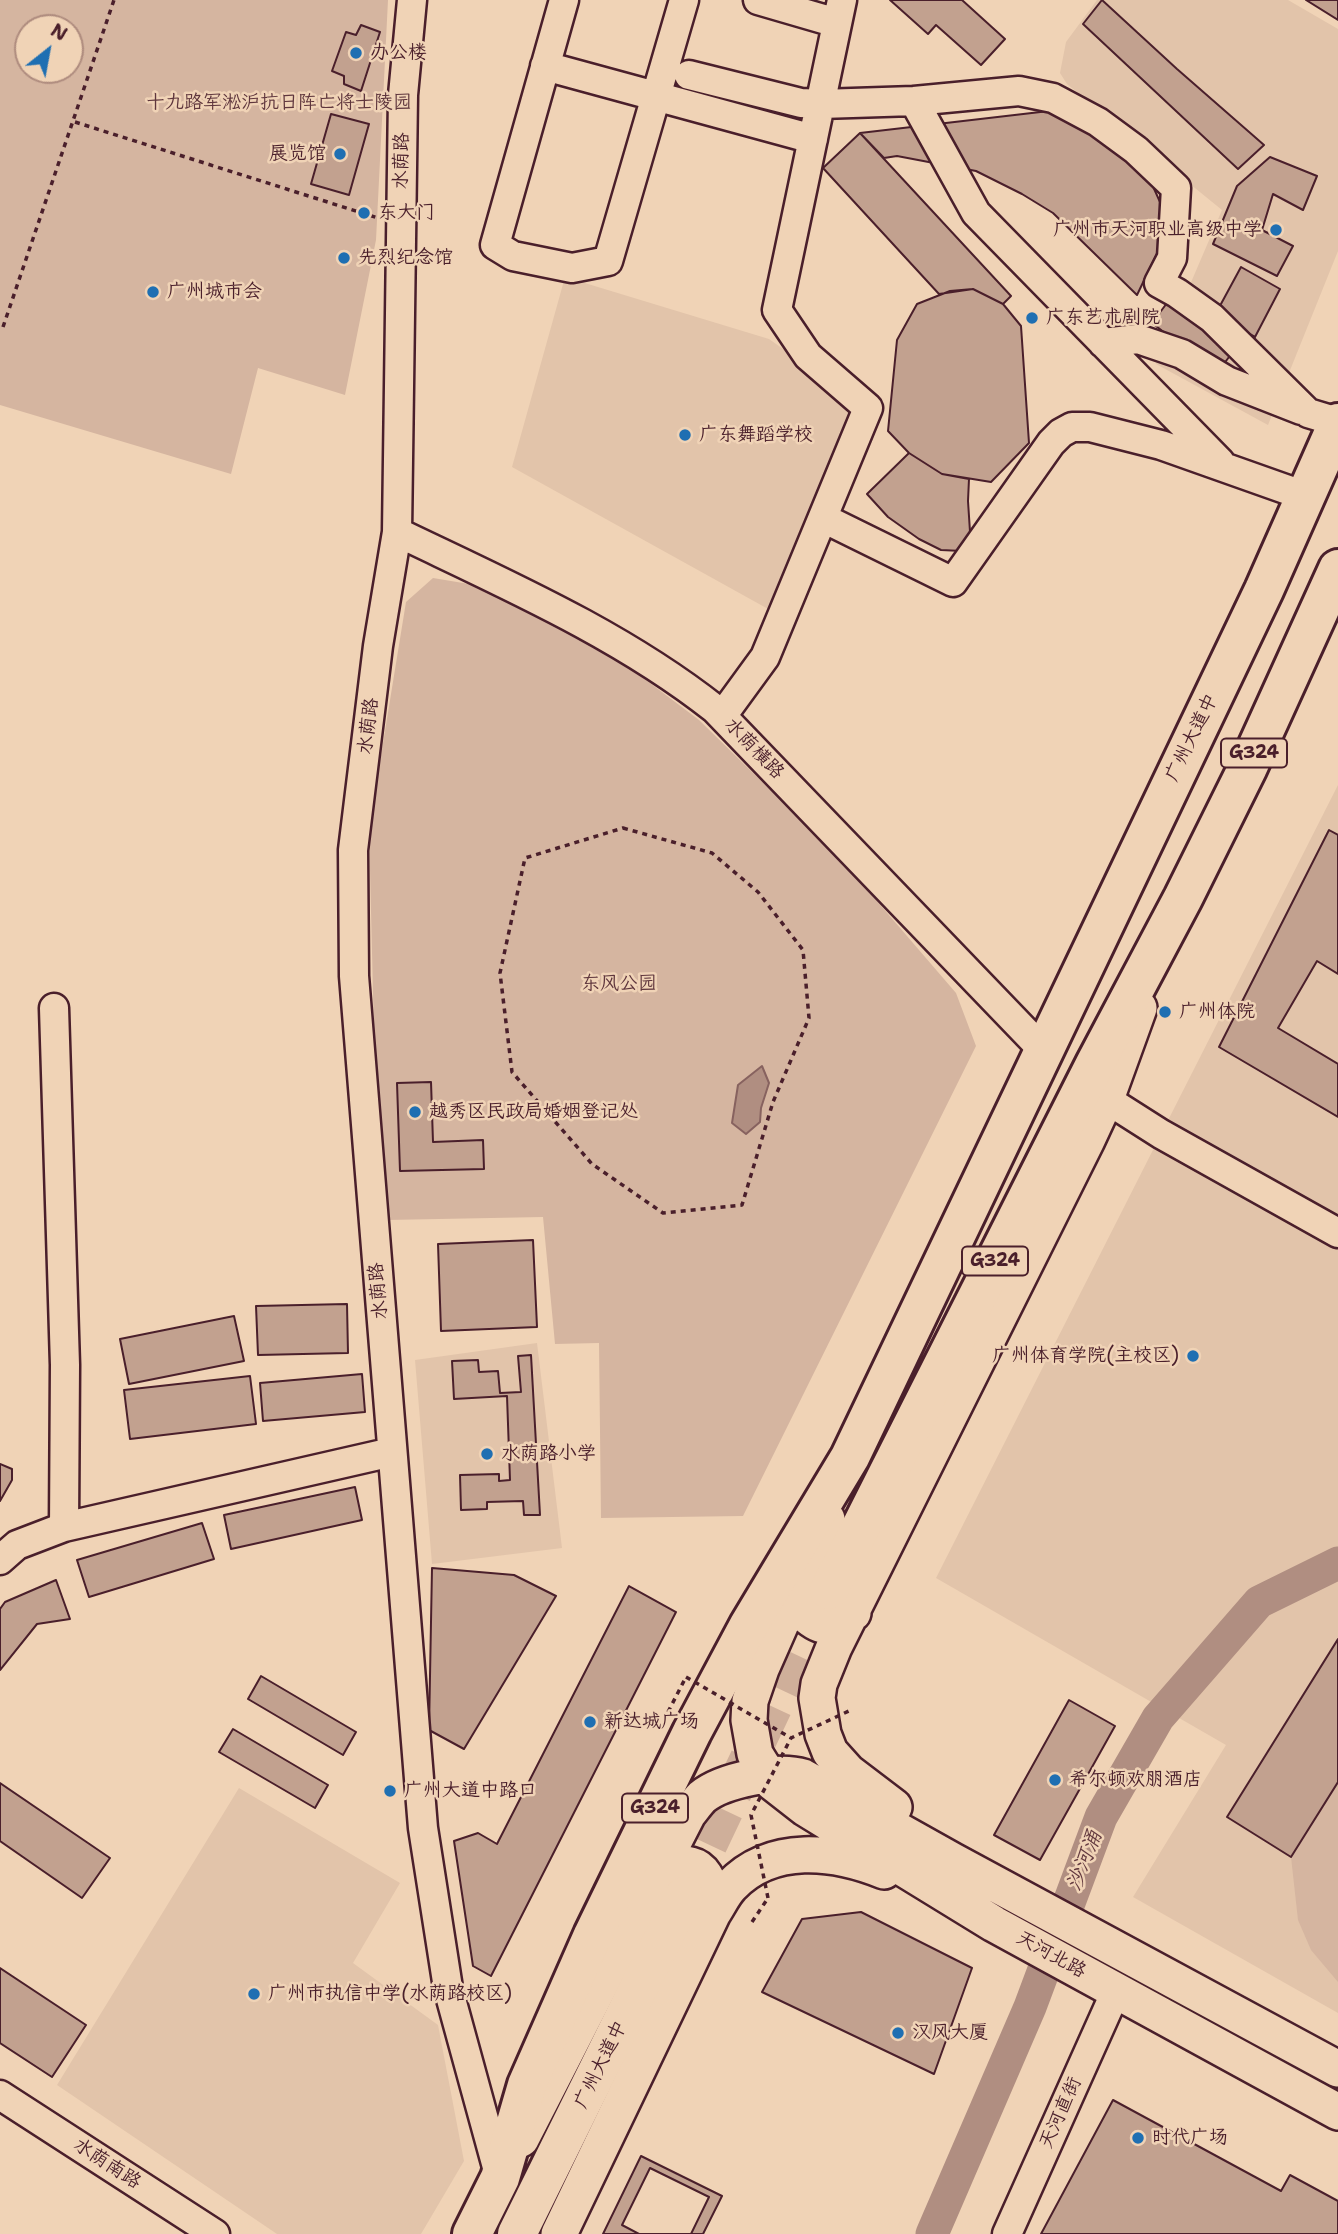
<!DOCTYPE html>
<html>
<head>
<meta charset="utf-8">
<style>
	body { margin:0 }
	#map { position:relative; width:1338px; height:2234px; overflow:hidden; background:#f0d3b6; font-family:"Shantell Sans",sans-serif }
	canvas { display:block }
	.north { position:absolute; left:14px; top:14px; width:70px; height:70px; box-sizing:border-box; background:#f0d3b6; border:2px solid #ae8b7e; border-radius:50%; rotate:31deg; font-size:19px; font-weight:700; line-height:28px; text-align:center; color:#4a1f2b }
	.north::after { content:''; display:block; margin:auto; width:24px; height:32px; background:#1f6fb2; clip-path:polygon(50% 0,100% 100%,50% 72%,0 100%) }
</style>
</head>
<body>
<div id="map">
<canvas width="1338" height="2234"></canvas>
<div class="north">N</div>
</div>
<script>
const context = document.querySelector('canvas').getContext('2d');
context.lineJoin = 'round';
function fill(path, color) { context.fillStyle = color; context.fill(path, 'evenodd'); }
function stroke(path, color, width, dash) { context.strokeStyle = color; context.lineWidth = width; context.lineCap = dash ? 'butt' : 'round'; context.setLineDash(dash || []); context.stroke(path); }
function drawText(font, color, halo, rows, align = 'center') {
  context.font = font + ' "Shantell Sans","LXGW WenKai TC",sans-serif'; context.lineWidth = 5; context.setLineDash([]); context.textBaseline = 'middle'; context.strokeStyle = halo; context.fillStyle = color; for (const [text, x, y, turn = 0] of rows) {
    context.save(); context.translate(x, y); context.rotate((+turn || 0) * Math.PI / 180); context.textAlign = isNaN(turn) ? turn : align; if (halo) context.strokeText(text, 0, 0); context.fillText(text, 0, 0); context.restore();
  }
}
fill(new Path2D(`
	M1097 0H1288L1338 29V251L1268 425 1156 364 1222 210 1067 84 1060 73 1066 42Z
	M565 277 769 339 861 404 779 615 512 467Z
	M1338 785V2013L1133 1897 1226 1745 936 1578Z
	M537 1343 562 1548 432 1564 415 1360Z
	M239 1788 400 1883 353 1963 438 2025 464 2161 421 2234H277L57 2085Z`), '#e2c4aa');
fill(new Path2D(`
	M0 0H388L376 240 345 395 258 368 231 474 0 405ZM28 28H70V70H28Z
	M433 578 499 589 593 640 699 720 839 857 956 993 976 1046 743 1516 601 1518 599 1343 555 1344 543 1217 387 1220 375 1076 369 829 406 602Z
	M1338 1768V1982L1311 1950 1298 1920 1291 1857 1303 1830Z`), '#d5b5a0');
const water = new Path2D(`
	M762 1066 769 1083 761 1108 760 1122 746 1134 732 1123 738 1085Z`);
fill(water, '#b08e81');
stroke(water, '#87625f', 2);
stroke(new Path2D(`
	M932 2234 1030 2007 1101 1817 1158 1718 1259 1602 1338 1563`), '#b08e81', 33);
const building = new Path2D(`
	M890 0H962L1005 39 981 65 936 25 928 34Z
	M1102 0 1177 69 1264 145 1238 169 1083 24Z
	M1306 0H1338V20Z
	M361 25 380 32 361 91 344 84V76L332 71 346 32 356 35Z
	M1049 111 1124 144 1147 173 1160 202V247L1137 295 1053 213 1022 194 976 171 897 156 884 158 860 133Z
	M331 114 369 124 349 195 311 184Z
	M860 133 1011 296 1003 304 973 289 939 294 823 168Z
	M1270 157 1317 176 1303 210 1273 194 1262 230 1293 246 1277 276 1213 244 1237 186Z
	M1241 267 1280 289 1255 337 1215 315Z
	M973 289 1003 304 1021 326 1029 443 991 482 942 474 909 453 888 431 897 340 917 304 950 291Z
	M1170 299 1235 349 1217 373 1152 323Z
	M909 453 942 474 969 479 968 501 971 547 962 551 941 550 919 539 888 517 867 494Z
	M1329 830 1338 835V974L1317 961 1278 1028 1338 1064V1117L1219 1047Z
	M431 1082 433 1142 483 1140 484 1169 400 1171 397 1083Z
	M533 1240 537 1327 441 1331 438 1244Z
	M347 1304 348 1353 258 1355 256 1306Z
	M234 1316 244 1361 129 1384 120 1339Z
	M531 1355 540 1515H524L523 1501 487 1502V1509L461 1510 460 1475 499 1474V1481L510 1480 507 1396 454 1399 452 1361 478 1360 479 1372 498 1371 500 1393 521 1392 518 1356Z
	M362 1374 365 1412 263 1421 260 1383Z
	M250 1376 256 1424 130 1439 124 1390Z
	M0 1464 12 1469V1480L0 1501Z
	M355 1487 362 1520 231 1549 224 1515Z
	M202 1523 214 1559 89 1597 77 1560Z
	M432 1568 514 1575 556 1596 464 1749 429 1730Z
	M56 1580 70 1619 37 1624 0 1670V1609L5 1602Z
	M629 1586 676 1612 491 1976 473 1966 454 1841 478 1833 497 1844Z
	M1338 1639V1782L1291 1857 1227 1817Z
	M261 1676 356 1732 343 1755 248 1699Z
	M1069 1700 1115 1726 1040 1860 994 1835Z
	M233 1729 328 1785 315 1808 219 1752Z
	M0 1783 110 1858 82 1898 0 1841Z
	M861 1912 972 1968 934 2074 762 1992 802 1919Z
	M0 1968 86 2025 52 2077 0 2043Z
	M1113 2100 1281 2191 1290 2175 1338 2201V2234H1041Z
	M641 2156 722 2196 703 2234H603Z
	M650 2168 709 2197 691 2234H639L622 2225Z`);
fill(building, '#c2a18f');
stroke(building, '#4a1f2b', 2);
stroke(new Path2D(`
	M684 1896 828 1591`), '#cfaf9a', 38, [38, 19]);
const minor = new Path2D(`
	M412 0 403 95 397 532 378 646 353 850 354 976 423 1828 448 1988 500 2178
	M564 0 495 245 513 256 572 268 608 261 684 0
	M758 0 837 23
	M545 66 813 139
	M689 75 801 103 821 104 914 101 1019 91 1053 98 1098 122 1136 150 1176 188 1172 258 1159 283 1177 293 1212 318 1308 413 1338 422
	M914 101 976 213 1220 462
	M1103 343 1138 339 1182 354 1227 381 1301 410
	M823 518 953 582 1051 443 1061 433 1072 427H1090L1161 445 1305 496
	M397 532C505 584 620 634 715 709L1045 1052
	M722 716 765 657 868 408 808 356 777 310 842 0
	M54 1008 65 1365 64 1527
	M1106 1099 1161 1134 1338 1233
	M0 1560 17 1545 64 1527 392 1452
	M0 2095 215 2234
	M1007 2234 1116 1991`);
const major = new Path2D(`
	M827 1519 761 1669 750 1701 749 1720 755 1754 773 1783 805 1808 994 1924 1338 2112
	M800 1585 805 1614C824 1632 833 1627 853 1613
	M894 1807 848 1772 830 1752 823 1734 817 1698 819 1684 834 1647 1087 1140 1106 1099 1139 1008
	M652 1882C658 1878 664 1872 670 1869 705 1852 713 1888 713 1913
	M521 2139 688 1814C693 1808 697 1802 702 1797 723 1780 778 1769 803 1777L953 1861 1338 2069
	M559 2234 713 1913C719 1904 724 1893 731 1886 772 1843 834 1851 884 1871`);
const highway = new Path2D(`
	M829 1590 1095 1064 1183 898 1248 767 1338 569
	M472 2234 500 2178 527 2085 593 1935 692 1732 749 1625 850 1457 1264 590 1338 423
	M517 2234 684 1896`);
stroke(minor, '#4a1f2b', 33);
stroke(major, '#4a1f2b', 40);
stroke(highway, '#4a1f2b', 44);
stroke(new Path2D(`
	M75 122 378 218
	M3 327 114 0
	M623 828 712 853 758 892 803 950 809 1018 773 1102 742 1205 663 1213 592 1164 512 1072 500 973 525 858Z
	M668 1712 686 1677
	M752 1922 768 1898`), '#4a1f2b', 3.5, [5, 5]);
stroke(minor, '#f0d3b6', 28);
stroke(major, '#f0d3b6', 35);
stroke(highway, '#f0d3b6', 38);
stroke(new Path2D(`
	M686 1677 791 1738
	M768 1898 751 1815 791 1738 851 1710`), '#4a1f2b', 3.5, [5, 5]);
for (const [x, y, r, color] of [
	[356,53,7,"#1f6fb2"],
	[340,154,7,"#1f6fb2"],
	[364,213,7,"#1f6fb2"],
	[1276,230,7,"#1f6fb2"],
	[344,258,7,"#1f6fb2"],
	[153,292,7,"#1f6fb2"],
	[1032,318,7,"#1f6fb2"],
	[685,435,7,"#1f6fb2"],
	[1165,1012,7,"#1f6fb2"],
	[415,1112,7,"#1f6fb2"],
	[1193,1356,7,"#1f6fb2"],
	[487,1454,7,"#1f6fb2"],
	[590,1722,7,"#1f6fb2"],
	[1055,1780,7,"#1f6fb2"],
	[390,1791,7,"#1f6fb2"],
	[254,1994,7,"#1f6fb2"],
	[898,2033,7,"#1f6fb2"],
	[1138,2138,7,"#1f6fb2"]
]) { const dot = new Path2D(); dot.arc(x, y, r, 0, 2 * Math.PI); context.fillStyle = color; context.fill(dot); stroke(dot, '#f0d3b6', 2.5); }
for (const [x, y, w] of [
	[1254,753,66],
	[995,1261,66],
	[655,1808,66]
]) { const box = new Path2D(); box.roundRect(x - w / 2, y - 14.5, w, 29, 5); context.fillStyle = '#f0d3b6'; context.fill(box); stroke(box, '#4a1f2b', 2); }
drawText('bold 18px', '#4a1f2b', null, [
	["G324",1254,753],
	["G324",995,1261],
	["G324",655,1808]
]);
drawText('19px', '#4a1f2b', '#f0d3b6', [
	["办公楼",370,53],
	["展览馆",326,154,"right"],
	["东大门",378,213],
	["广州市天河职业高级中学",1262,230,"right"],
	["先烈纪念馆",358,258],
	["广州城市会",167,292],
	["广东艺术剧院",1046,318],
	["广东舞蹈学校",699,435],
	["广州体院",1179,1012],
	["越秀区民政局婚姻登记处",429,1112],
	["广州体育学院(主校区)",1179,1356,"right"],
	["水荫路小学",501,1454],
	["新达城广场",604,1722],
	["希尔顿欢朋酒店",1069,1780],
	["广州大道中路口",404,1791],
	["广州市执信中学(水荫路校区)",268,1994],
	["汉风大厦",912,2033],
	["时代广场",1152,2138]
], 'left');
drawText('19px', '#5f363d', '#f0d3b6', [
	["十九路军淞沪抗日阵亡将士陵园",279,103],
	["东风公园",619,984]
]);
drawText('19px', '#4a1f2b', '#f0d3b6', [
	["水荫路",402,161,-89],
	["水荫路",369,726,-83],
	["广州大道中",1192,738,-64],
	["水荫横路",754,749,46],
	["水荫路",379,1291,-95],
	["天河北路",1051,1955,29],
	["广州大道中",601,2065,-64],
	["天河直街",1061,2113,-66],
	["水荫南路",107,2164,33]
]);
drawText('italic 21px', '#643b40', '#f0d3b6', [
	["沙河涌",1085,1861,-69]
]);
</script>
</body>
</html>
